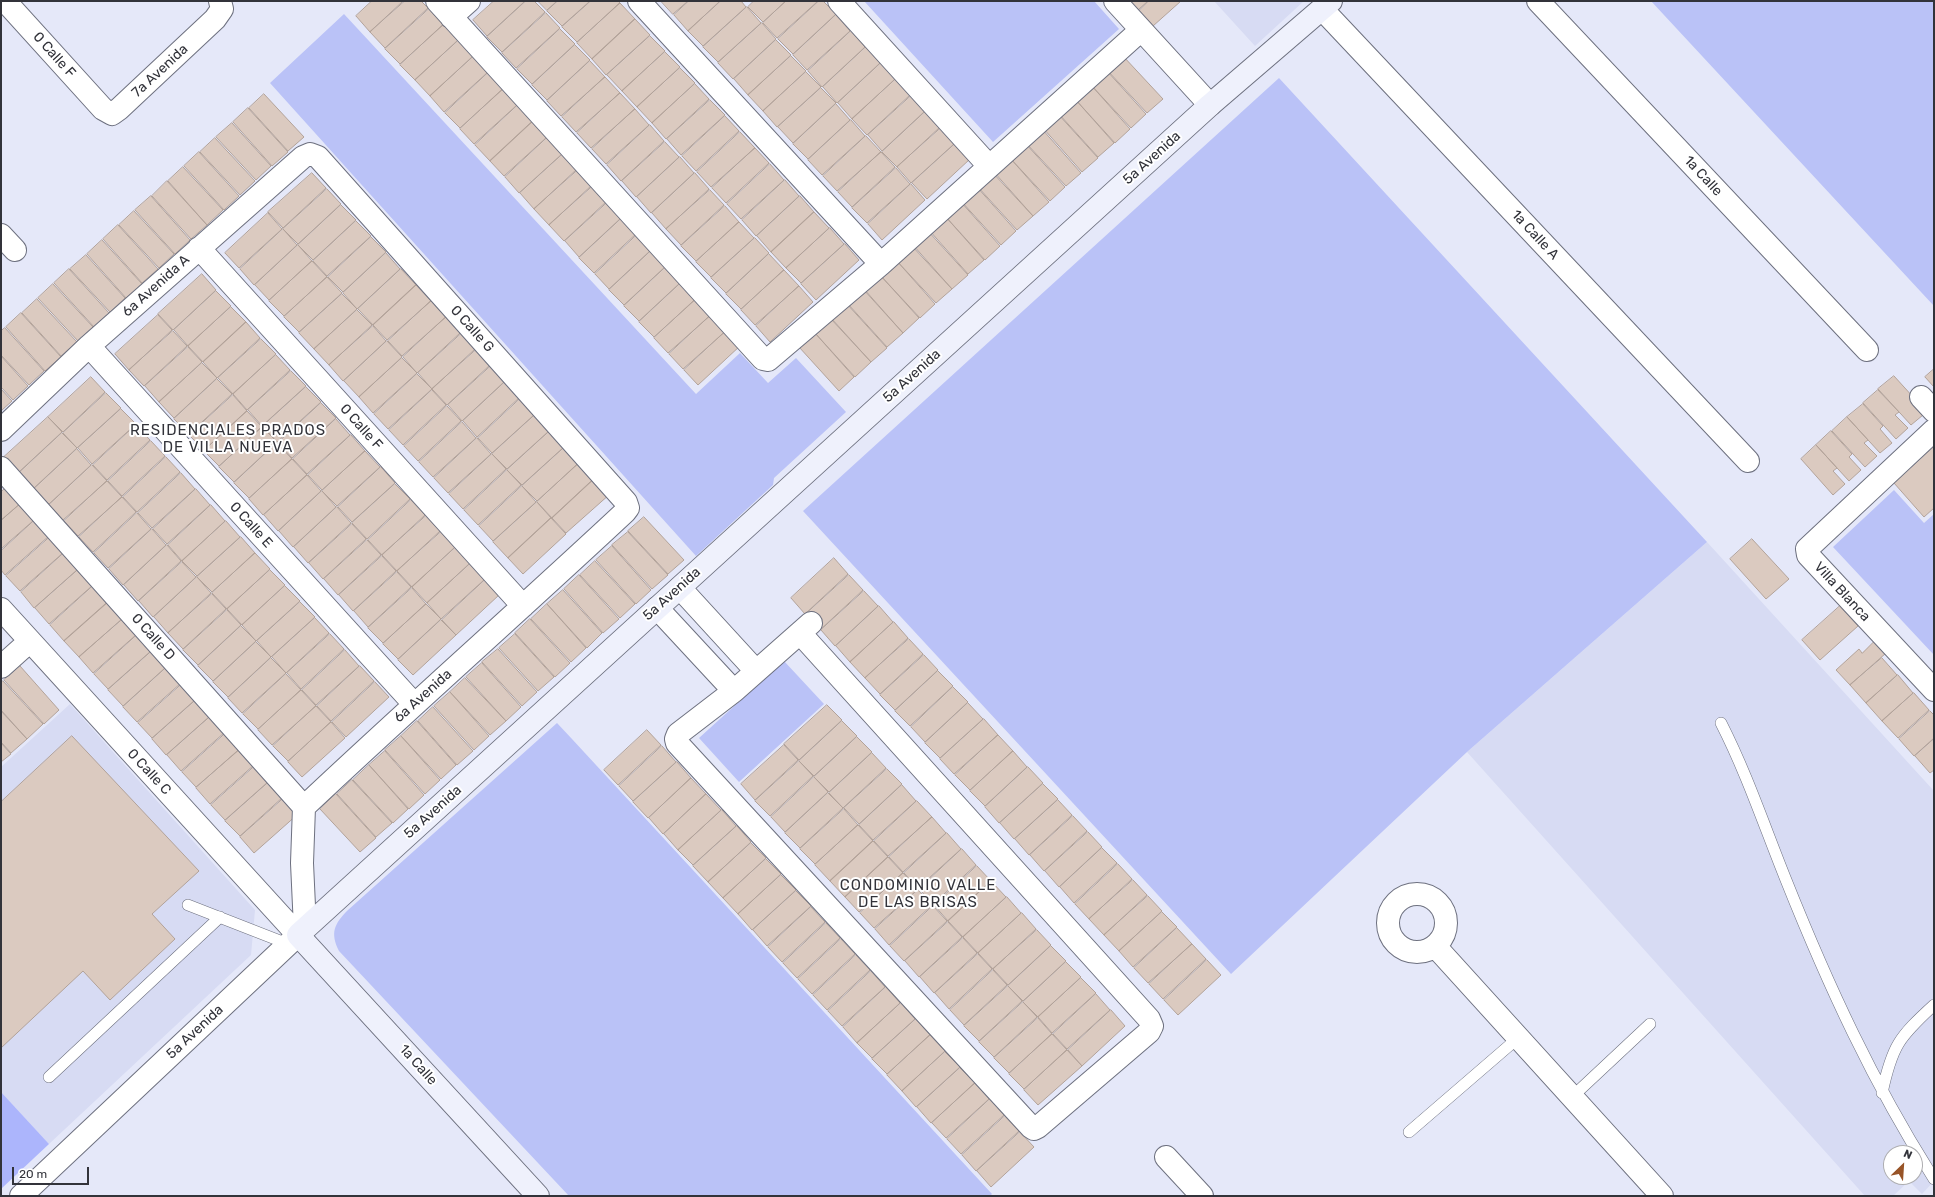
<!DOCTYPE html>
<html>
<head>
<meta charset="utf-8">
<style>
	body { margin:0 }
	#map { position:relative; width:1935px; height:1197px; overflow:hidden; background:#e5e8f9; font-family:Rubik,sans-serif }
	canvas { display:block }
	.frame { position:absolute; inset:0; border:2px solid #32333a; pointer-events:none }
	.north { position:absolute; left:1883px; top:1145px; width:40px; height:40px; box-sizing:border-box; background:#fff; border:1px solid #adadb0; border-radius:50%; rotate:25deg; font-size:11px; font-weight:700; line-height:16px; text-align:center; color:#32333a }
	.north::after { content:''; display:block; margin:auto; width:14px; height:18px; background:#985427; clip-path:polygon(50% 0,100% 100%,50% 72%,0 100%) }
	.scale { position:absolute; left:12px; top:1167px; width:77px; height:18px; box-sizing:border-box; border:2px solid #32333a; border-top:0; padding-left:5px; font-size:12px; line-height:14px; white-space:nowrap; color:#32333a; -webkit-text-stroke:3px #fff; paint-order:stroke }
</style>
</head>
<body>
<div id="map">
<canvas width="1935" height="1197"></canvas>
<div class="frame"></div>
<div class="north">N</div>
<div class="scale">20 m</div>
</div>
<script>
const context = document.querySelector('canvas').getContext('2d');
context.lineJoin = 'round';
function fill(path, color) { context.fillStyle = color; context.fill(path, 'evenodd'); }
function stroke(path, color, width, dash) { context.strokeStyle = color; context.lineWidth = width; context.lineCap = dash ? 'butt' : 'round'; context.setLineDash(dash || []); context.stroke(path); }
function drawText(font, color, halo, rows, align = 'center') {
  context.font = font + ' Rubik,sans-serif'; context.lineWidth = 4; context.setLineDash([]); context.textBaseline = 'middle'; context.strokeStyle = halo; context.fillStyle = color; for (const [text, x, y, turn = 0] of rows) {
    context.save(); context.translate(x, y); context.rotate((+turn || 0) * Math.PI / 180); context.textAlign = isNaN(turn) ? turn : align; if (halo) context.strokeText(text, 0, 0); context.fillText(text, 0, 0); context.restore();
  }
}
fill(new Path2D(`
	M1214 1H1304L1255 46Z
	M1707 542 1934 791V1181L1922 1194 1909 1181 1893 1196H1865L1467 752ZM1891 1153H1915V1177H1891Z
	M70 704 255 910 251 955 49 1144 1 1092V767Z`), '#d7dbf3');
fill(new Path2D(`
	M864 1H1094L1119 29 993 142Z
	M1651 1H1934V306Z
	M344 14 696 394 740 353 768 383 796 358 846 412 774 478 773 485 696 556 270 83Z
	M1279 78 1707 542 1467 752 1231 974 803 511Z
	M1894 490 1924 523 1934 514V655L1833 547Z
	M784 661 824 704 739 782 699 738Z
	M557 723 572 739 992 1194 990 1196H569L339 951C330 933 334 924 348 910Z`), '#bac2f7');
fill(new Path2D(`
	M1 1092 49 1144 1 1189Z`), '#acb5fc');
const building = new Path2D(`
	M372 1H403L370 32 356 16Z
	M405 1H421L428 8 385 48 370 32Z
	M494 1H525L487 36 473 20Z
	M526 1H534L545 12 502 52 487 37Z
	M538 1H557L547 10Z
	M558 1H590L562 26 547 11Z
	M591 1H618L620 3 577 42 562 27Z
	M661 1H688L673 14Z
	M689 1H720L688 31 674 15Z
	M721 1H741L746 7 703 46 688 31Z
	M754 1H786L763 22 748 7Z
	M786 1H818L777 38 763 23Z
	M819 1H823L836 14 793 54 778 39Z
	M1129 1H1148L1138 10Z
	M1149 1H1181L1153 26 1139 11Z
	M620 3 635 19 592 59 577 43Z
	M747 7 761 23 718 62 703 47Z
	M429 9 443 25 400 64 385 49Z
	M546 13 560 28 516 68 502 53Z
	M836 15 850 31 807 70 793 55Z
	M635 19 650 35 606 75 592 59Z
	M762 23 776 39 733 79 718 63Z
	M443 25 458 40 415 80 400 65Z
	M560 29 575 44 532 84 517 69Z
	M851 31 865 47 822 87 808 71Z
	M650 36 665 51 622 91 607 75Z
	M776 40 791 55 748 95 734 79Z
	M458 41 473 56 430 96 415 80Z
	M575 45 590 60 547 100 532 85Z
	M866 47 880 63 837 103 823 87Z
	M665 52 680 67 637 107 622 91Z
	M791 56 806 71 763 111 748 95Z
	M1123 56 1163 99 1147 113 1107 70Z
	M473 57 488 72 444 112 430 96Z
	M590 61 605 77 561 116 547 101Z
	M881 63 895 79 852 119 838 103Z
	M680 68 695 83 652 123 637 107Z
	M1107 71 1146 114 1131 128 1091 85Z
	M806 72 821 87 777 127 763 111Z
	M488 73 503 89 460 128 445 113Z
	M605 77 620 93 576 132 562 117Z
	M896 79 910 95 867 135 852 119Z
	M695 84 709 99 666 139 652 123Z
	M1091 85 1130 129 1115 143 1075 99Z
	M821 88 836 103 793 143 778 127Z
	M503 89 517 105 474 144 460 129Z
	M620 93 635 109 591 148 577 133Z
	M264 94 304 137 288 151 249 108Z
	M911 96 925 111 882 151 868 135Z
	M1075 99 1114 143 1098 157 1059 114Z
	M710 100 725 115 681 155 667 139Z
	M836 104 850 120 808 159 793 144Z
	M518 105 533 121 490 161 475 145Z
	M248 108 288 152 272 166 233 122Z
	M635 109 649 125 606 164 592 149Z
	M925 112 940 127 897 167 882 152Z
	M1058 114 1098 158 1082 172 1043 128Z
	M725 116 739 131 696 171 682 156Z
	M851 120 865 136 822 175 808 160Z
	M533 121 547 137 504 176 490 161Z
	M232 123 271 166 256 180 216 137Z
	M650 125 664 141 621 181 607 165Z
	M941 128 955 143 911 183 897 167Z
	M1042 129 1081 173 1066 186 1026 143Z
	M740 132 755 148 711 187 697 172Z
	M866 136 881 152 837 191 823 176Z
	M548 137 563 153 519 193 505 177Z
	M215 138 255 181 240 195 200 152Z
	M665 142 679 157 636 197 622 181Z
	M955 144 970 159 927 199 912 183Z
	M1026 144 1065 187 1050 201 1010 158Z
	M755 148 769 163 726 203 712 188Z
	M199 152 239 196 224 210 184 166Z
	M881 152 895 167 852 207 838 192Z
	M563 154 577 169 534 209 520 193Z
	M680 157 694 173 651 213 637 197Z
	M1010 158 1049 202 1033 216 994 172Z
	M770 164 784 180 741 219 727 204Z
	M183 167 223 210 207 225 168 181Z
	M896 168 910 184 867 223 852 208Z
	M578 170 592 185 549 225 534 209Z
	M312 173 326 188 283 228 268 212Z
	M695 173 709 189 666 229 652 213Z
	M993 173 1033 216 1017 230 978 187Z
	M785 180 799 196 756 236 742 220Z
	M167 181 207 225 191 239 152 196Z
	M911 184 925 200 882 240 868 224Z
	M593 186 607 201 564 241 549 225Z
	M977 187 1016 231 1001 245 961 201Z
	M327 189 341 204 298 244 283 229Z
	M710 190 724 205 681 245 666 229Z
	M151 196 190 240 175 254 135 210Z
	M800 196 814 212 771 252 757 236Z
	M608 202 622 217 579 257 565 241Z
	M961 202 1000 246 985 260 945 216Z
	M341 205 356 220 313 260 298 245Z
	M725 206 739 222 696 261 681 246Z
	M134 211 174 254 159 268 119 225Z
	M814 212 829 228 786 268 771 252Z
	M268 213 282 229 239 268 225 253Z
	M945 216 984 260 968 274 929 230Z
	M622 218 637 233 594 273 579 258Z
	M356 221 371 236 327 276 313 261Z
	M739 222 754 238 711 277 696 262Z
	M118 225 158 269 142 283 103 239Z
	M830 228 844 244 801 283 786 268Z
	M283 229 297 245 254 285 240 269Z
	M928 231 968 275 952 289 913 245Z
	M638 234 652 249 609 289 595 274Z
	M371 237 386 252 343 292 328 277Z
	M755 238 769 253 726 293 711 278Z
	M102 240 142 284 126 298 87 254Z
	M845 244 859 260 816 300 801 284Z
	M298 245 312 261 269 300 255 285Z
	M912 246 952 289 936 303 896 260Z
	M652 250 667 265 624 305 609 290Z
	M386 253 400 269 357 309 343 293Z
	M769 254 784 270 741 309 726 294Z
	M86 255 125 298 110 312 70 269Z
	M896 260 935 304 920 318 880 275Z
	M312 261 327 277 284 316 269 301Z
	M667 266 682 281 639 321 624 306Z
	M69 269 109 313 94 327 54 283Z
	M401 269 416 285 373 325 358 309Z
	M784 270 799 286 755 325 741 310Z
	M202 274 216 290 173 330 158 314Z
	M880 275 919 318 903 333 864 289Z
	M327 277 342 293 299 332 284 317Z
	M682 282 697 298 654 337 639 322Z
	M53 284 93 327 78 341 38 298Z
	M416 285 431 301 387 340 373 325Z
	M799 286 813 302 770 342 756 326Z
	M863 289 903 333 887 347 848 304Z
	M216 291 231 306 188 346 174 330Z
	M342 294 357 309 314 349 299 333Z
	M697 298 712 314 668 353 654 338Z
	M37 299 77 342 61 356 22 313Z
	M431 301 446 317 402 356 388 341Z
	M847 304 887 348 871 362 831 318Z
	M231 307 246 322 203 362 188 346Z
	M357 310 372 325 329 365 314 349Z
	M21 313 61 357 45 371 6 327Z
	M712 314 727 330 683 369 669 354Z
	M158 315 172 330 129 370 115 354Z
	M446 317 460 333 417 373 403 357Z
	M831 319 871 362 855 377 815 333Z
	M246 322 260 338 217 378 203 362Z
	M373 326 386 341 343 381 329 365Z
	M5 328 44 371 29 385 1 355V331Z
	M727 330 741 345 698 385 684 370Z
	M173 331 187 346 144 386 129 370Z
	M815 333 854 377 839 391 799 347Z
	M461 334 475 349 432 389 418 373Z
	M261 339 276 354 233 394 218 378Z
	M387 341 402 357 359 397 344 381Z
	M188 347 202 362 159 402 145 386Z
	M476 350 490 365 447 405 432 389Z
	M276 355 290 370 247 410 233 394Z
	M1 356 28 386 13 400 1 387Z
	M402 358 417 373 373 413 359 397Z
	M202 363 217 378 174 418 159 402Z
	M491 366 505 381 462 421 448 405Z
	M1934 369V387L1925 377Z
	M291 371 306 386 262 426 248 410Z
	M417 374 432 389 388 429 374 414Z
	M1894 376 1914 398 1911 402 1923 415 1911 425 1878 389Z
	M91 377 105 392 63 432 48 417Z
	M217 379 232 394 189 434 174 419Z
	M505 382 520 397 477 437 463 421Z
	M306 387 321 402 277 442 263 426Z
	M1 389 12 401 1 411Z
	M432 390 446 405 403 445 389 430Z
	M1878 390 1899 412 1895 415 1908 428 1896 439 1863 403Z
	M106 393 121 408 77 448 63 433Z
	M233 395 247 411 204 450 189 435Z
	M521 398 535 414 492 453 478 438Z
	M321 403 336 418 292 458 278 443Z
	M1863 404 1883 426 1880 429 1892 443 1880 453 1847 417Z
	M447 406 461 421 418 461 404 446Z
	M121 409 136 424 92 464 78 448Z
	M247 411 262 427 219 466 204 451Z
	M536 414 550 430 507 469 492 454Z
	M48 417 62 432 19 472 4 457Z
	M1847 417 1868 440 1864 443 1877 456 1865 467 1832 431Z
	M336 419 350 435 307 474 293 459Z
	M462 422 476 438 433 477 419 462Z
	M136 425 150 440 107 480 93 465Z
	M262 427 277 442 234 482 219 467Z
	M551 430 565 446 522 485 507 470Z
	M1831 431 1852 454 1849 457 1861 470 1849 481 1816 445Z
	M62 433 77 448 34 488 19 473Z
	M351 435 365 451 322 490 308 475Z
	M477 438 491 454 448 493 434 478Z
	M151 441 165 456 122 496 108 481Z
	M277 443 292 459 249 498 234 483Z
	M1816 445 1837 468 1833 471 1845 484 1833 495 1801 459Z
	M566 446 580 462 537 501 522 486Z
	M1934 447V508L1924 517 1894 483Z
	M77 449 91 465 49 504 34 489Z
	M365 451 380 467 337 506 322 491Z
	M492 454 506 469 463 509 449 494Z
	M166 457 180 472 137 512 123 497Z
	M292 459 307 475 263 515 249 499Z
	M580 462 595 478 552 518 537 502Z
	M92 465 107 481 63 520 49 505Z
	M381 467 395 483 352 522 338 507Z
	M507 470 521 485 478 525 464 510Z
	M181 473 195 489 152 528 138 513Z
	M307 475 321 491 278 531 264 515Z
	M595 478 610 494 566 533 552 518Z
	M107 481 122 497 78 536 64 521Z
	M395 484 410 499 367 539 352 523Z
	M522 486 536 502 493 541 479 526Z
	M6 488 20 504 1 520V492Z
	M196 489 210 505 167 544 153 529Z
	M322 491 336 507 293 547 279 531Z
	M122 497 136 512 93 552 79 537Z
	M411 500 425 515 382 555 368 540Z
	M537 502 551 518 508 558 493 542Z
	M20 504 34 520 1 549V521Z
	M211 505 225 521 182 561 168 545Z
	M337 507 351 523 308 563 294 547Z
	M137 513 151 529 108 568 94 553Z
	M426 516 440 531 397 571 382 555Z
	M644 517 684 560 668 574 628 531Z
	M551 518 566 534 523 574 508 558Z
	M35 520 49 536 5 575 1 570V551Z
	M226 521 240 537 197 576 182 561Z
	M352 524 366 539 323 579 309 563Z
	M152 529 166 545 123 585 109 569Z
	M441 532 455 547 412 587 397 571Z
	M628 532 668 575 652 589 612 545Z
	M50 537 64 552 20 591 6 576Z
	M241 537 255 553 212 592 197 577Z
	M1752 539 1789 579 1766 599 1730 559Z
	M367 540 381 555 338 595 324 579Z
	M167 545 181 561 138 601 124 585Z
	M612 546 651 590 636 604 596 560Z
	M455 548 470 563 427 603 412 587Z
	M64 553 78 569 34 608 21 592Z
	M255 553 270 569 227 609 212 593Z
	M382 556 396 571 353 611 339 595Z
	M834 558 848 574 805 614 791 598Z
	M595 561 635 604 620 618 580 575Z
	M182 562 196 577 153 617 139 601Z
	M470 564 485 579 441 619 427 603Z
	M79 569 93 585 49 624 35 608Z
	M270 570 285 585 242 625 227 609Z
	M397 572 411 587 368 627 354 611Z
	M579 575 619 619 603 633 564 589Z
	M849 575 863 590 820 630 806 614Z
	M197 577 211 593 168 633 154 617Z
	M485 580 499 595 456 635 442 620Z
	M93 586 108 602 64 641 50 625Z
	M285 586 300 601 256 641 242 625Z
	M412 588 426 604 383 643 368 628Z
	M563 590 602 633 587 648 547 604Z
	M864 591 878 606 835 646 821 630Z
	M212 594 226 609 183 649 168 633Z
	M108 602 123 618 79 657 64 641Z
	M300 602 315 617 271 657 257 641Z
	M426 604 441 619 398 659 383 644Z
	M547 604 586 648 571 662 531 619Z
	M879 606 893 622 850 662 836 646Z
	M1840 606 1858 626 1820 660 1802 640Z
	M227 610 241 625 198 665 183 650Z
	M315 618 329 633 286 673 272 657Z
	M123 619 137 634 93 673 79 657Z
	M530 619 570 663 555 677 515 633Z
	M441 620 456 635 413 675 398 660Z
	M894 622 908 638 865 678 850 662Z
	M241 626 256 641 213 681 198 666Z
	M330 634 344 649 301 689 287 673Z
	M515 634 554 677 538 691 499 648Z
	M137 635 152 650 108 689 94 674Z
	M909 639 923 654 880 694 865 678Z
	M1875 641 1886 653 1850 685 1836 670 1859 649 1862 653Z
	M256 642 271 657 228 697 213 682Z
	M498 649 537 692 522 706 482 662Z
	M345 650 359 666 316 705 302 690Z
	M152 651 166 667 123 706 108 690Z
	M924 655 938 670 895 710 880 695Z
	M271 658 286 673 242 713 228 698Z
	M1882 658 1897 675 1866 703 1850 685Z
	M482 663 521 707 506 721 466 677Z
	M20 666 59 710 44 724 4 680Z
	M360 666 374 681 331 721 317 706Z
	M167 667 181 683 137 722 123 707Z
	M938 671 953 686 910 726 895 711Z
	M286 674 301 690 258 729 243 714Z
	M1898 675 1913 693 1882 721 1866 703Z
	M465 678 506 721 490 735 450 692Z
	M3 681 43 724 27 739 1 710V683Z
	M375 682 389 697 346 737 332 722Z
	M182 684 196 699 152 738 138 723Z
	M953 687 968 702 925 742 911 727Z
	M301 690 316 706 272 745 258 730Z
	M450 692 489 736 474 750 434 706Z
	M1914 693 1929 710 1898 738 1882 721Z
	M196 700 210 716 166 755 152 739Z
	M968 703 983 719 940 758 925 743Z
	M827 705 842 720 799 760 784 744Z
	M316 706 331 722 288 761 273 746Z
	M433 707 473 751 457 765 418 721Z
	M1 711 27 739 11 753 1 742Z
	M1930 711 1934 715V738L1914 756 1899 739Z
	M211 716 225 732 181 771 167 755Z
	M984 719 998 735 954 774 940 759Z
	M417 721 456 765 441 779 401 736Z
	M842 721 857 736 814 776 799 761Z
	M331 722 345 738 302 777 288 762Z
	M647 730 661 745 618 785 604 770Z
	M226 733 240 749 196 787 182 772Z
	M998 735 1013 751 970 790 955 775Z
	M72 736 199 871 152 914 175 939 110 1000 83 971 1 1048V802Z
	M401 736 440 780 425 794 385 750Z
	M857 737 872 752 829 792 814 777Z
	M1934 739V770L1930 773 1915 756Z
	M1 743 11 754 1 762Z
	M784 745 798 760 755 800 741 784Z
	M662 746 676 762 633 801 619 786Z
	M240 749 254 765 210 804 196 788Z
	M385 751 424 795 409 809 369 765Z
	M1013 751 1027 767 985 806 970 791Z
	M872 753 886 768 843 808 829 793Z
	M799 761 813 776 770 816 755 801Z
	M677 762 691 778 648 818 633 802Z
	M369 765 408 809 393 823 353 780Z
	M255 766 269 781 225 820 211 805Z
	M1028 767 1043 783 999 823 985 807Z
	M887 769 902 784 859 824 844 808Z
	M814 777 828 792 785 832 771 817Z
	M691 778 706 794 663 834 649 818Z
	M352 780 392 823 376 837 337 794Z
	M269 782 283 797 240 836 225 821Z
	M1043 784 1058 799 1014 839 1000 823Z
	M902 785 916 801 873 840 859 825Z
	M828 793 843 808 800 848 785 833Z
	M336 794 376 838 360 852 320 809Z
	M706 794 721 810 678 850 664 834Z
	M284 798 298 814 254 853 240 837Z
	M1058 800 1072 815 1029 855 1015 839Z
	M917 801 932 817 888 856 874 841Z
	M844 809 858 825 815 864 800 849Z
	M722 810 736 826 693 865 678 850Z
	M1073 816 1087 831 1044 871 1030 855Z
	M932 817 946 833 903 872 889 857Z
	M858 825 873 841 830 881 815 865Z
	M737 826 751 842 708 882 693 866Z
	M1088 832 1102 847 1059 887 1045 871Z
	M947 833 961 849 918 888 904 873Z
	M873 841 888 857 845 897 830 881Z
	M751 843 766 858 723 898 708 882Z
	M1102 848 1117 863 1074 903 1060 887Z
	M962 849 976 865 933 904 919 889Z
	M888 857 903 873 859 912 845 897Z
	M766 859 781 874 738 914 723 898Z
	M1118 864 1132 879 1089 919 1075 904Z
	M977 866 991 881 948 921 934 905Z
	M903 873 918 889 874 928 860 913Z
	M781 875 796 890 752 930 738 914Z
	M1133 880 1147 895 1104 935 1089 919Z
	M991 881 1006 897 963 937 948 921Z
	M918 890 932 905 889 945 875 929Z
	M796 891 811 906 767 946 753 930Z
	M1148 896 1162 911 1119 951 1104 935Z
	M1007 897 1021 913 978 953 963 937Z
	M933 906 947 921 904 961 890 946Z
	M811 907 825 922 782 962 768 947Z
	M1162 912 1177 927 1133 967 1119 951Z
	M1022 913 1036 929 993 969 978 953Z
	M948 922 962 937 919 977 905 961Z
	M826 923 840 938 797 978 783 963Z
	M1177 928 1192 944 1148 983 1134 968Z
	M1037 930 1051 945 1008 985 993 969Z
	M963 938 977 953 934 993 920 977Z
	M841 939 855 954 812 994 798 979Z
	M1192 944 1206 959 1163 999 1149 984Z
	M1051 946 1066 961 1023 1001 1008 986Z
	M978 954 992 969 949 1009 935 993Z
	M856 955 870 970 827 1010 813 995Z
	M1207 960 1221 975 1178 1015 1164 1000Z
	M1066 962 1081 977 1038 1017 1023 1002Z
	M993 970 1007 985 964 1025 950 1010Z
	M871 971 885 987 842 1026 828 1011Z
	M1081 978 1096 993 1052 1033 1038 1017Z
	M1008 986 1022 1001 979 1041 964 1026Z
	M886 987 900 1003 857 1043 843 1027Z
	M1096 994 1110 1010 1067 1049 1053 1034Z
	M1023 1002 1037 1017 994 1057 979 1042Z
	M901 1003 915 1019 872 1058 857 1043Z
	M1111 1010 1125 1026 1082 1066 1068 1050Z
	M1038 1018 1052 1034 1009 1073 994 1058Z
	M916 1019 930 1035 887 1074 872 1059Z
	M1052 1034 1067 1050 1024 1089 1009 1074Z
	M930 1035 945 1051 902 1091 887 1075Z
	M1067 1050 1082 1066 1038 1105 1024 1090Z
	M945 1052 960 1067 916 1107 902 1091Z
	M960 1068 975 1083 931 1123 917 1107Z
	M975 1083 989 1099 946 1138 932 1123Z
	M990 1099 1004 1115 961 1154 947 1139Z
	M1005 1116 1019 1131 976 1171 962 1155Z
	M1020 1132 1034 1147 991 1187 977 1171Z`);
fill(building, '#dbcac0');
stroke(building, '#b2a299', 1);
const lane = new Path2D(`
	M1721 723C1747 774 1765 828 1786 880 1828 985 1873 1083 1934 1179
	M188 905 288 944
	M49 1077 220 917
	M1882 1093C1892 1046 1899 1037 1934 1005
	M1572 1097 1650 1024
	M1409 1132 1518 1038`);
const street = new Path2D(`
	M5 1 103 109 112 114 119 109 215 19 222 9 220 1
	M437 1 763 359 768 360 881 264 1141 30
	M639 1 881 264
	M839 1 989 166
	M1115 1 1210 105
	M1538 1 1867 350
	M1322 9 1748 461
	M451 17 469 1
	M1 235 15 250
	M199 248 523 606
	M89 346 414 704
	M1921 397 1934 411
	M1 430 89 346 303 157 310 154 318 157 626 502 628 508 625 512C519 611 410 707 304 807L302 863 305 928
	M1934 430 1807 549 1808 555 1934 690
	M1 468 304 807
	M680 588 756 671
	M657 608 734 691
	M1 609 298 935 21 1196
	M800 633 1149 1019 1152 1026 1149 1032 1038 1127 1034 1129 1031 1127 677 743 676 739 678 734 734 691 811 623
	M1 667 30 641
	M1388 923a29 29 0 1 1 58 0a29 29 0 1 1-58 0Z
	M1435 946 1662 1196
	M1166 1157 1202 1196`);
const secondary = new Path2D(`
	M538 1196 298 935 1210 105 1331 1`);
stroke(lane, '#6d707f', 12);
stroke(street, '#6d707f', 24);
stroke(secondary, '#6d707f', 24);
stroke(lane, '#fff', 11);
stroke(street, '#fff', 22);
stroke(secondary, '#eff1fc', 22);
drawText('14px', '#32333a', '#fff', [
	["0 Calle F",54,55,48],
	["7a Avenida",160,71,-43],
	["5a Avenida",1152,158,-42],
	["1a Calle",1703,176,47],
	["1a Calle A",1535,235,47],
	["6a Avenida A",156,286,-42],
	["0 Calle G",472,329,48],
	["5a Avenida",912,376,-42],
	["0 Calle F",361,427,48],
	["0 Calle E",251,525,48],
	["Villa Blanca",1842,592,47],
	["5a Avenida",672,594,-42],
	["0 Calle D",153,637,48],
	["6a Avenida",423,696,-42],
	["0 Calle C",149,772,47],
	["5a Avenida",433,812,-42],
	["5a Avenida",195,1032,-43],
	["1a Calle",418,1065,48]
]);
context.letterSpacing = '1px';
drawText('15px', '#32333a', '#fff', [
	["RESIDENCIALES PRADOS",228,431],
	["DE VILLA NUEVA",228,448],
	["CONDOMINIO VALLE",918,886],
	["DE LAS BRISAS",918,903]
]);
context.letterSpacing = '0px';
</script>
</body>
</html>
